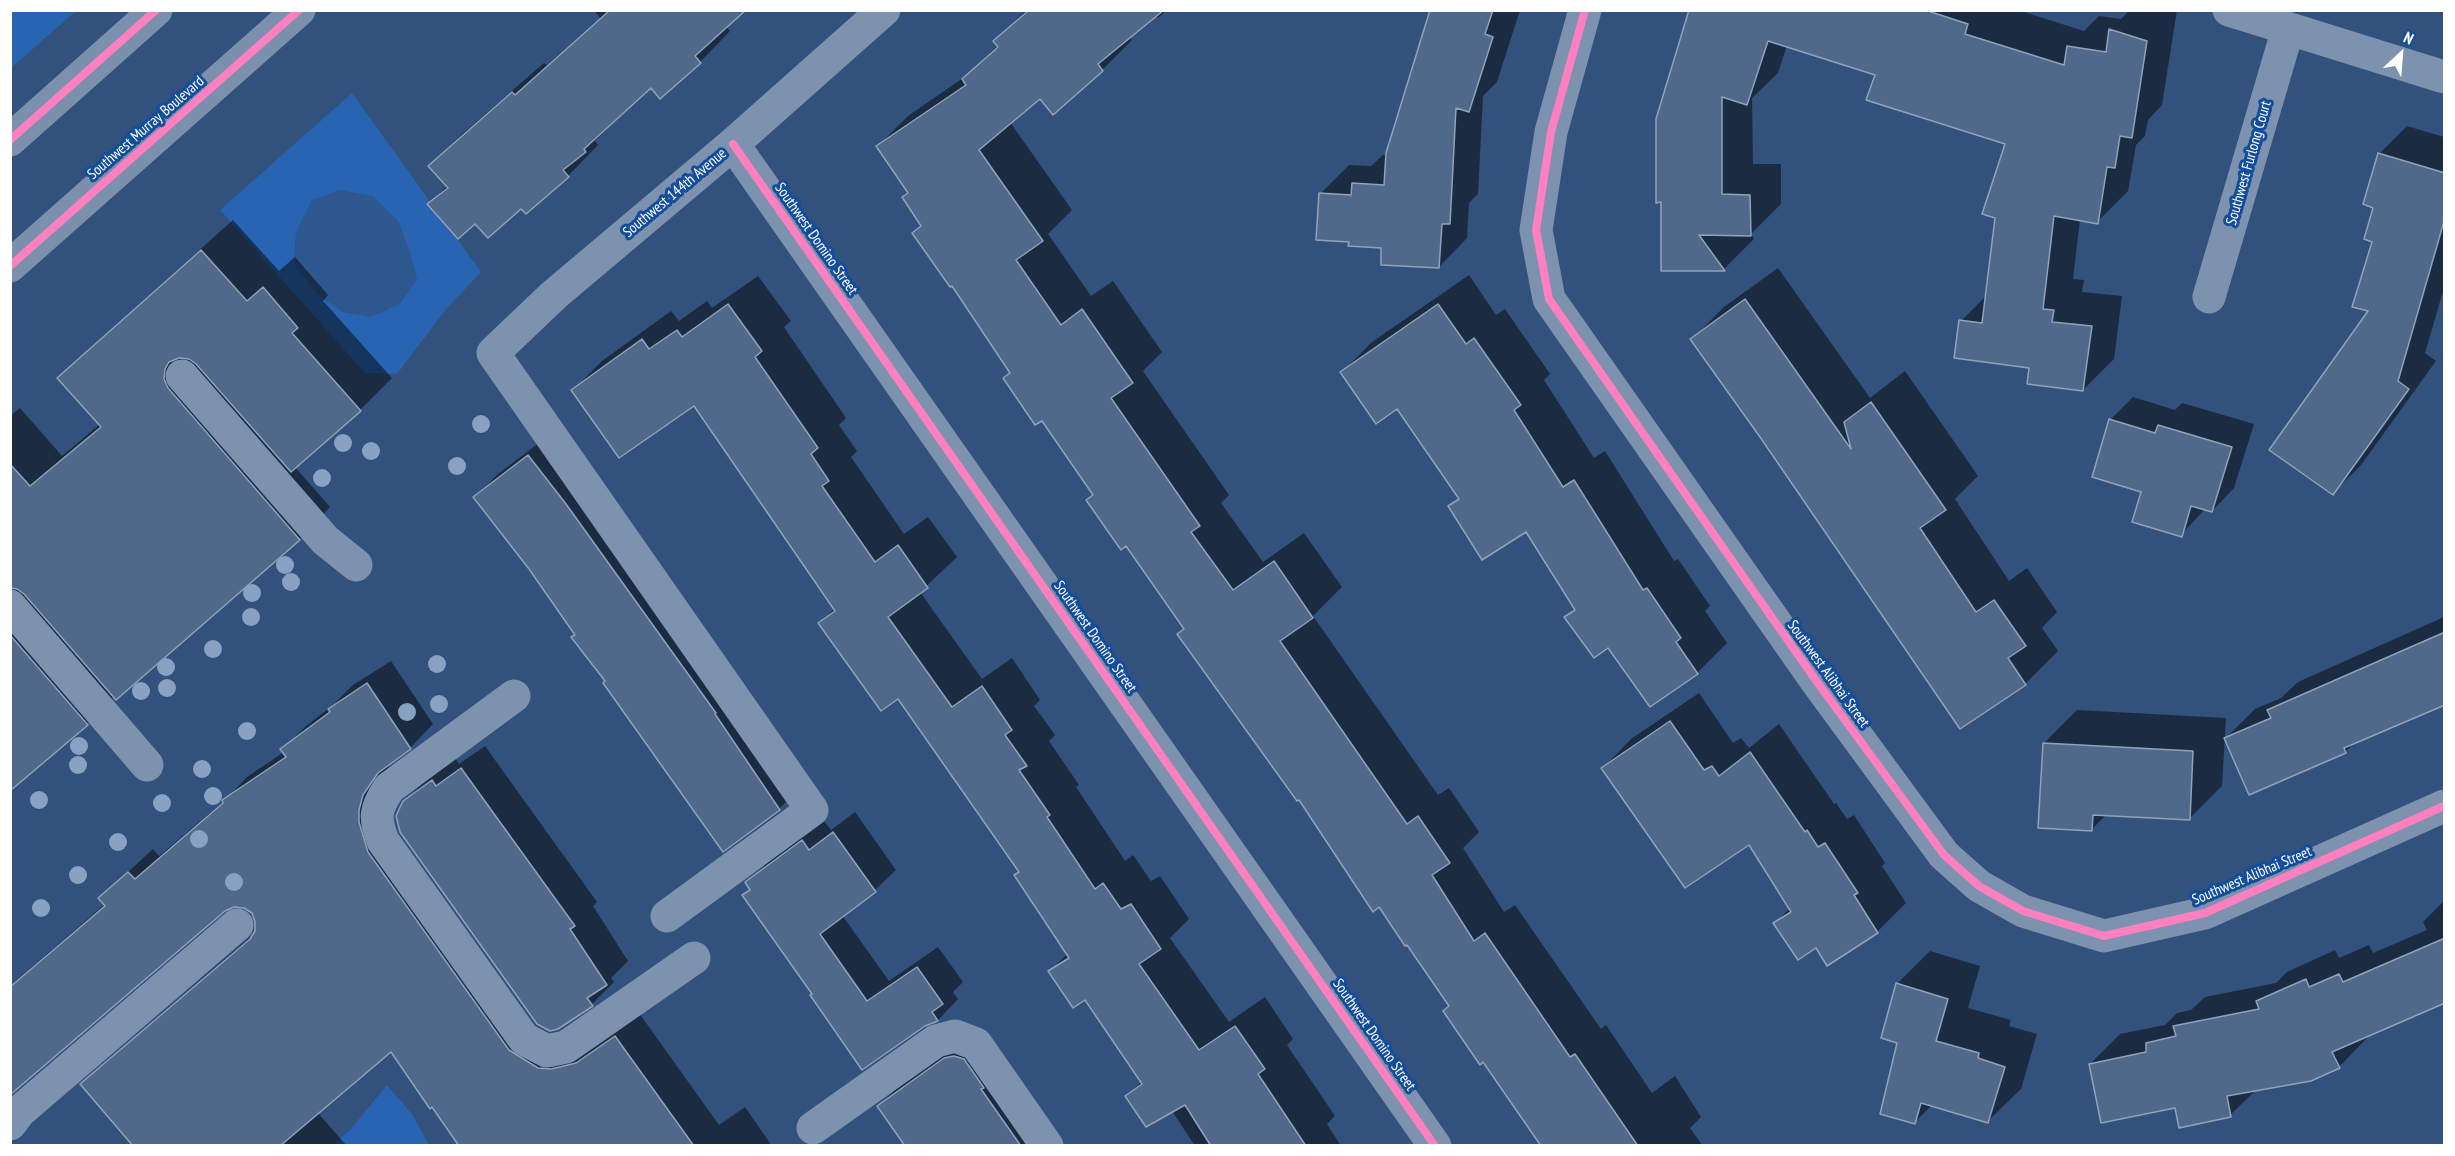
<!DOCTYPE html>
<html>
<head>
<meta charset="utf-8">
<style>
	body { margin:0 }
	#map { position:relative; width:2455px; height:1156px; overflow:hidden; background:#32517c; font-family:"PT Sans Narrow",sans-serif }
	canvas { display:block }
	.frame { position:absolute; inset:0; border:12px solid #fff; pointer-events:none }
	.north { position:absolute; left:2371px; top:24px; width:60px; height:60px; -webkit-text-stroke:4px #134d9b; paint-order:stroke; rotate:26deg; font-size:16px; font-weight:700; line-height:24px; text-align:center; color:#fff }
	.north::after { content:''; display:block; margin:auto; width:21px; height:27px; background:#fff; clip-path:polygon(50% 0,100% 100%,50% 72%,0 100%) }
</style>
</head>
<body>
<div id="map">
<canvas width="2455" height="1156"></canvas>
<div class="frame"></div>
<div class="north">N</div>
</div>
<script>
const context = document.querySelector('canvas').getContext('2d');
context.lineJoin = 'round';
function fill(path, color) { context.fillStyle = color; context.fill(path, 'evenodd'); }
function stroke(path, color, width, dash) { context.strokeStyle = color; context.lineWidth = width; context.lineCap = dash ? 'butt' : 'round'; context.setLineDash(dash || []); context.stroke(path); }
function drawText(font, color, halo, rows, align = 'center') {
  context.font = font + ' "PT Sans Narrow",sans-serif'; context.lineWidth = 6; context.setLineDash([]); context.textBaseline = 'middle'; context.strokeStyle = halo; context.fillStyle = color; for (const [text, x, y, turn = 0] of rows) {
    context.save(); context.translate(x, y); context.rotate((+turn || 0) * Math.PI / 180); context.textAlign = isNaN(turn) ? turn : align; if (halo) context.strokeText(text, 0, 0); context.fillText(text, 0, 0); context.restore();
  }
}
fill(new Path2D(`
	M11 10H76V11L11 68Z
	M352 93 481 272 447 308 397 374 365 373 220 210Z
	M387 1085 412 1114 429 1145H337L336 1142 350 1130Z`), '#2864b1');
fill(new Path2D(`
	M340 190 373 196 398 221 410 252 417 279 400 304 371 317 342 312 315 292 294 262 296 232 312 200Z`), '#2d578f');
fill(new Path2D(`
	M594 10H743L726 26 730 31 700 62 651 86 595 141 598 145 568 176 526 212 521 207 476 221 429 204 448 185 430 166 461 135 544 63 547 65 600 18Z
	M1026 10H1167L1158 18 1156 15 1129 37 1132 40 1102 70 1040 97 1010 122 1072 210 1048 234 1091 296 1113 281 1162 352 1143 371 1229 495 1221 503 1263 562 1304 533 1342 587 1313 616 1438 795 1449 788 1479 832 1463 848 1504 912 1515 905 1601 1029 1606 1025 1652 1093 1675 1076 1701 1117 1690 1128 1703 1146H1543L1450 1005 1380 905 1179 634 1185 628 1042 419 1005 378 1011 371 903 198 909 192 878 146 908 116 966 76 998 45 995 41Z
	M1431 10H1520L1497 82 1483 96 1478 194 1469 203 1467 238 1439 267 1383 246 1350 240 1320 194 1349 165 1371 166 1383 155 1387 156Z
	M1691 10H2018L2084 31 2099 16 2121 19 2130 10H2177L2162 105 2148 120 2145 136 2136 145 2128 191 2097 222 2080 219 2073 279 2084 280 2082 292 2122 296 2114 359 2083 390 2030 367 1961 321 1987 295 2007 143 1877 74 1787 45 1778 73 1752 98 1753 164H1781V204L1751 234 1754 239 1724 269H1662Z
	M2407 126 2444 137V288L2425 353 2436 361 2361 465 2333 493 2371 310 2379 154Z
	M233 220 279 271 295 257 328 295 323 301 392 378 360 410 295 467 330 507 299 539 116 698 114 696 87 724 10 780V416L20 408 62 456 100 424 59 378 91 347Z
	M1778 268 1870 398 1905 371 1978 476 1955 499 2009 581 2027 568 2057 612 2042 628 2058 651 2025 684 1960 727 1761 436 1692 339 1724 307Z
	M1469 275 1496 315 1505 309 1550 374 1544 380 1594 458 1605 451 1674 561 1678 559 1710 606 1705 611 1727 643 1697 673 1608 646 1566 617 1575 608 1526 530 1450 506 1460 496 1398 406 1342 372 1372 342Z
	M758 276 791 321 784 327 846 418 839 425 857 451 851 457 904 534 928 517 957 557 920 592 982 679 1012 658 1040 700 1034 706 1055 735 1049 741 1079 785 1076 787 1125 861 1133 855 1151 881 1160 876 1189 919 1170 938 1229 1022 1265 997 1293 1039 1287 1045 1335 1116 1327 1124 1341 1146H1195L1172 1111 1127 1096 1142 1081 1085 998 1050 971 1068 953 1016 875 1020 871 898 697 820 623 835 608 694 404 573 390 602 361 671 311 679 321 707 301 712 308Z
	M2133 397 2175 410 2182 403 2254 424 2234 488 2212 511 2205 509 2181 535 2143 491 2110 420Z
	M552 433 802 786 779 809 723 850 530 568 475 497 498 474Z
	M2444 617V703L2357 741 2345 752 2226 738 2255 709 2281 698 2298 682Z
	M391 661 433 724 410 748 393 760 388 768 382 795 389 823 532 1026 562 1044 639 1013 719 1125 745 1107 772 1146H460L391 1050 317 1112 347 1146H136L82 1084 106 1061 256 932 257 922 253 912 244 906 234 905 224 909 10 1093V986L105 904 100 898 153 849 159 856 224 801 247 777 284 752 282 750 306 726 333 705 353 685Z
	M1699 693 1733 743 1741 738 1749 748 1779 724 1834 804 1836 803 1847 819 1854 815 1885 863 1882 866 1906 903 1877 932 1827 964 1816 946 1775 923 1790 908 1749 843 1603 768 1631 739Z
	M2077 710 2226 718 2222 786 2189 819 2107 814 2092 829 2044 743Z
	M485 746 597 902 593 906 628 961 611 978 614 982 592 1004 404 802 428 778 455 758 459 764Z
	M855 812 896 870 875 890 842 915 889 981 938 947 963 982 953 992 958 999 938 1020 924 1024 814 994 744 895 751 889 747 883 768 862 824 821 831 830Z
	M2444 901V1002L2368 1035V1037L2339 1067 2256 1090 2230 1115 2176 1106 2090 1064 2120 1034 2165 1025 2177 1013 2191 1010 2205 997 2276 983 2287 972 2335 950 2339 958 2369 945 2373 953 2427 930 2423 922Z
	M1930 951 1980 966 1968 1008 2011 1020 2009 1026 2037 1034 2021 1089 1988 1121 1932 1105 1915 1122 1899 1042 1897 984Z
	M968 1036 1059 1146H907L879 1106 902 1083Z`), '#0007');
const building = new Path2D(`
	M610 10H746L695 56 701 63 660 99 651 88 584 149 586 152 563 170 569 177 526 214 521 209 488 238 475 224 458 239 427 204 448 188 428 166 512 92 515 95Z
	M1029 10H1164L1098 64 1103 71 1053 115 1040 99 979 150 1043 241 1016 260 1061 325 1082 309 1133 383 1111 398 1200 526 1191 532 1233 590 1274 561 1313 618 1280 641 1407 824 1418 816 1450 863 1432 875 1474 941 1485 933 1570 1057 1575 1054 1638 1146H1541L1483 1062 1480 1065 1443 1011 1449 1006 1407 945 1405 946 1379 907 1373 912 1299 800 1297 801 1177 634 1184 629 1126 546 1121 550 1086 500 1093 495 1042 421 1035 425 1003 378 1010 373 952 286 950 287 912 233 921 226 902 197 908 193 876 146 966 85 962 79 998 47 993 41Z
	M1430 10H1493L1485 34 1493 37 1469 112 1456 108 1450 224H1442L1439 268 1381 265V248L1348 246 1349 242 1316 240 1319 193 1351 195 1352 183 1384 185 1386 153Z
	M1689 10H1925L1968 24 1965 34 2064 65 2067 46 2106 52 2109 29 2147 41 2132 138 2120 136 2115 168 2107 167 2098 224 2054 216 2043 309 2054 310 2052 322 2092 326 2083 391 2027 384 2029 368 1954 358 1959 320 1982 323 1995 218 1982 214 2005 144 1866 100 1875 75 1768 41 1747 105 1722 97V194L1750 195 1751 236 1699 235 1725 271H1661V202L1656 203V119Z
	M2378 153 2445 173V218L2398 381 2409 389 2333 495 2269 450 2368 311 2352 307 2372 242 2364 239 2373 208 2363 204Z
	M201 250 247 301 263 287 298 328 292 333 361 411 291 472 196 364 189 359 179 358 169 362 165 369 164 379 168 388 300 540 116 700 24 594 17 589 10 588V464L30 486 101 427 57 378Z
	M1745 299 1851 449 1844 422 1871 402 1946 510 1920 528 1976 612 1994 600 2026 646 2008 658 2026 685 1960 729 1760 437 1690 339Z
	M728 304 762 351 755 357 818 448 811 454 829 481 822 486 875 562 898 545 928 588 888 617 952 707 982 686 1012 730 1005 735 1027 766 1019 770 1050 815 1047 817 1095 889 1103 883 1121 909 1131 904 1161 949 1139 964 1199 1050 1235 1026 1265 1069 1258 1074 1306 1146H1211L1185 1105 1146 1127 1125 1096 1142 1084 1085 1000 1073 1008 1048 971 1069 958 1014 875 1019 872 898 699 881 711 818 623 835 611 694 406 619 458 571 390 642 339 649 349 677 330 682 337Z
	M1438 304 1466 344 1474 338 1521 405 1514 410 1563 487 1574 480 1643 590 1647 588 1681 638 1676 642 1698 674 1650 707 1608 648 1594 658 1564 617 1575 610 1526 532 1482 560 1448 506 1459 499 1397 409 1376 424 1340 372Z
	M2109 419 2155 433 2158 425 2232 447 2212 512 2191 506 2182 537 2132 522 2141 492 2092 477Z
	M528 455 566 504 716 713 715 714 780 810 723 852 603 683 605 681 571 637 575 635 529 569 473 497Z
	M2445 632V705L2344 748 2346 753 2249 795 2224 738 2271 718 2267 710Z
	M10 635 88 725 10 791Z
	M367 683 411 749 378 773 363 795 359 810V822L368 852 509 1050 538 1068 551 1069 576 1063 615 1036 694 1146H459L432 1107 430 1109 391 1052 280 1146H133L80 1084 250 939 255 931V922L252 913 244 908 234 907 225 911 10 1095V987L105 906 98 898 128 872 135 879 223 803 222 800 286 757 280 749 330 712 328 709Z
	M1670 721 1704 770 1712 766 1719 776 1750 752 1805 832 1807 830 1818 847 1825 843 1858 893 1854 895 1878 933 1827 966 1816 948 1798 960 1773 923 1791 912 1749 845 1685 888 1601 768Z
	M2043 743 2193 751 2190 820 2093 815 2092 831 2038 828Z
	M461 768 575 926 570 929 607 985 587 998 593 1006 558 1029 550 1031 537 1024 400 832 396 816 403 801 432 780 436 786Z
	M833 832 876 892 820 934 867 1001 917 967 943 1004 932 1012 938 1021 925 1026 862 1070 810 995 812 994 742 895 750 890 745 882 802 840 809 850Z
	M2445 938V1003L2332 1052 2340 1068 2311 1081 2227 1096 2231 1117 2179 1128 2175 1108 2101 1123 2089 1064 2146 1052V1043L2176 1036 2173 1026 2259 1009 2256 1001 2306 979 2309 987 2339 974 2343 982Z
	M1896 983 1948 999 1936 1041 1979 1053 1978 1058 2005 1067 1988 1123 1921 1103 1915 1124 1880 1114 1897 1043 1881 1038Z
	M954 1056 964 1059 984 1088 981 1089 1021 1146H905L877 1106 944 1058Z`);
fill(building, '#50698a');
stroke(building, '#91a3bb', 1.5);
stroke(new Path2D(`
	M1585 10 1551 132 1536 230 1549 299 1817 682 1944 855 1979 886 2023 911 2104 936 2205 913 2444 806
	M2229 10 2444 77
	M733 144 1435 1146
	M2209 297 2288 29
	M182 376 325 540 356 565
	M10 606 147 765
	M514 696 389 788C375 809 374 818 383 841L524 1039 547 1051 566 1047 694 958
	M667 916 812 810 493 353 554 295 733 144 884 10
	M10 1124 19 1112 237 925
	M813 1128 936 1041 955 1036 976 1044 1047 1146`), '#7d92ae', 33);
stroke(new Path2D(`
	M10 140 156 10
	M10 266 299 10`), '#7a90ac', 33);
stroke(new Path2D(`
	M1585 10 1551 132 1536 230 1549 299 1817 682 1944 855 1979 886 2023 911 2104 936 2205 913 2444 806
	M10 140 156 10
	M733 144 1435 1146
	M10 266 299 10`), '#ff80c0', 8);
context.fillStyle = '#89a2c3';
for (const [x, y] of [
	[481,424],
	[343,443],
	[371,451],
	[457,466],
	[322,478],
	[285,565],
	[291,582],
	[252,593],
	[251,617],
	[213,649],
	[437,664],
	[166,667],
	[167,688],
	[141,691],
	[439,704],
	[407,712],
	[247,731],
	[79,746],
	[78,765],
	[202,769],
	[213,796],
	[39,800],
	[162,803],
	[199,839],
	[118,842],
	[78,875],
	[234,882],
	[41,908]
]) { context.beginPath(); context.arc(x, y, 9, 0, 2 * Math.PI); context.fill(); }
drawText('15px', '#fff', '#134d9b', [
	["Southwest Murray Boulevard",146,128,-41],
	["Southwest Furlong Court",2249,163,-74],
	["Southwest 144th Avenue",675,193,-40],
	["Southwest Domino Street",816,239,55],
	["Southwest Domino Street",1095,637,55],
	["Southwest Alibhai Street",1828,674,54],
	["Southwest Alibhai Street",2252,876,-23],
	["Southwest Domino Street",1374,1035,55]
]);
</script>
</body>
</html>
